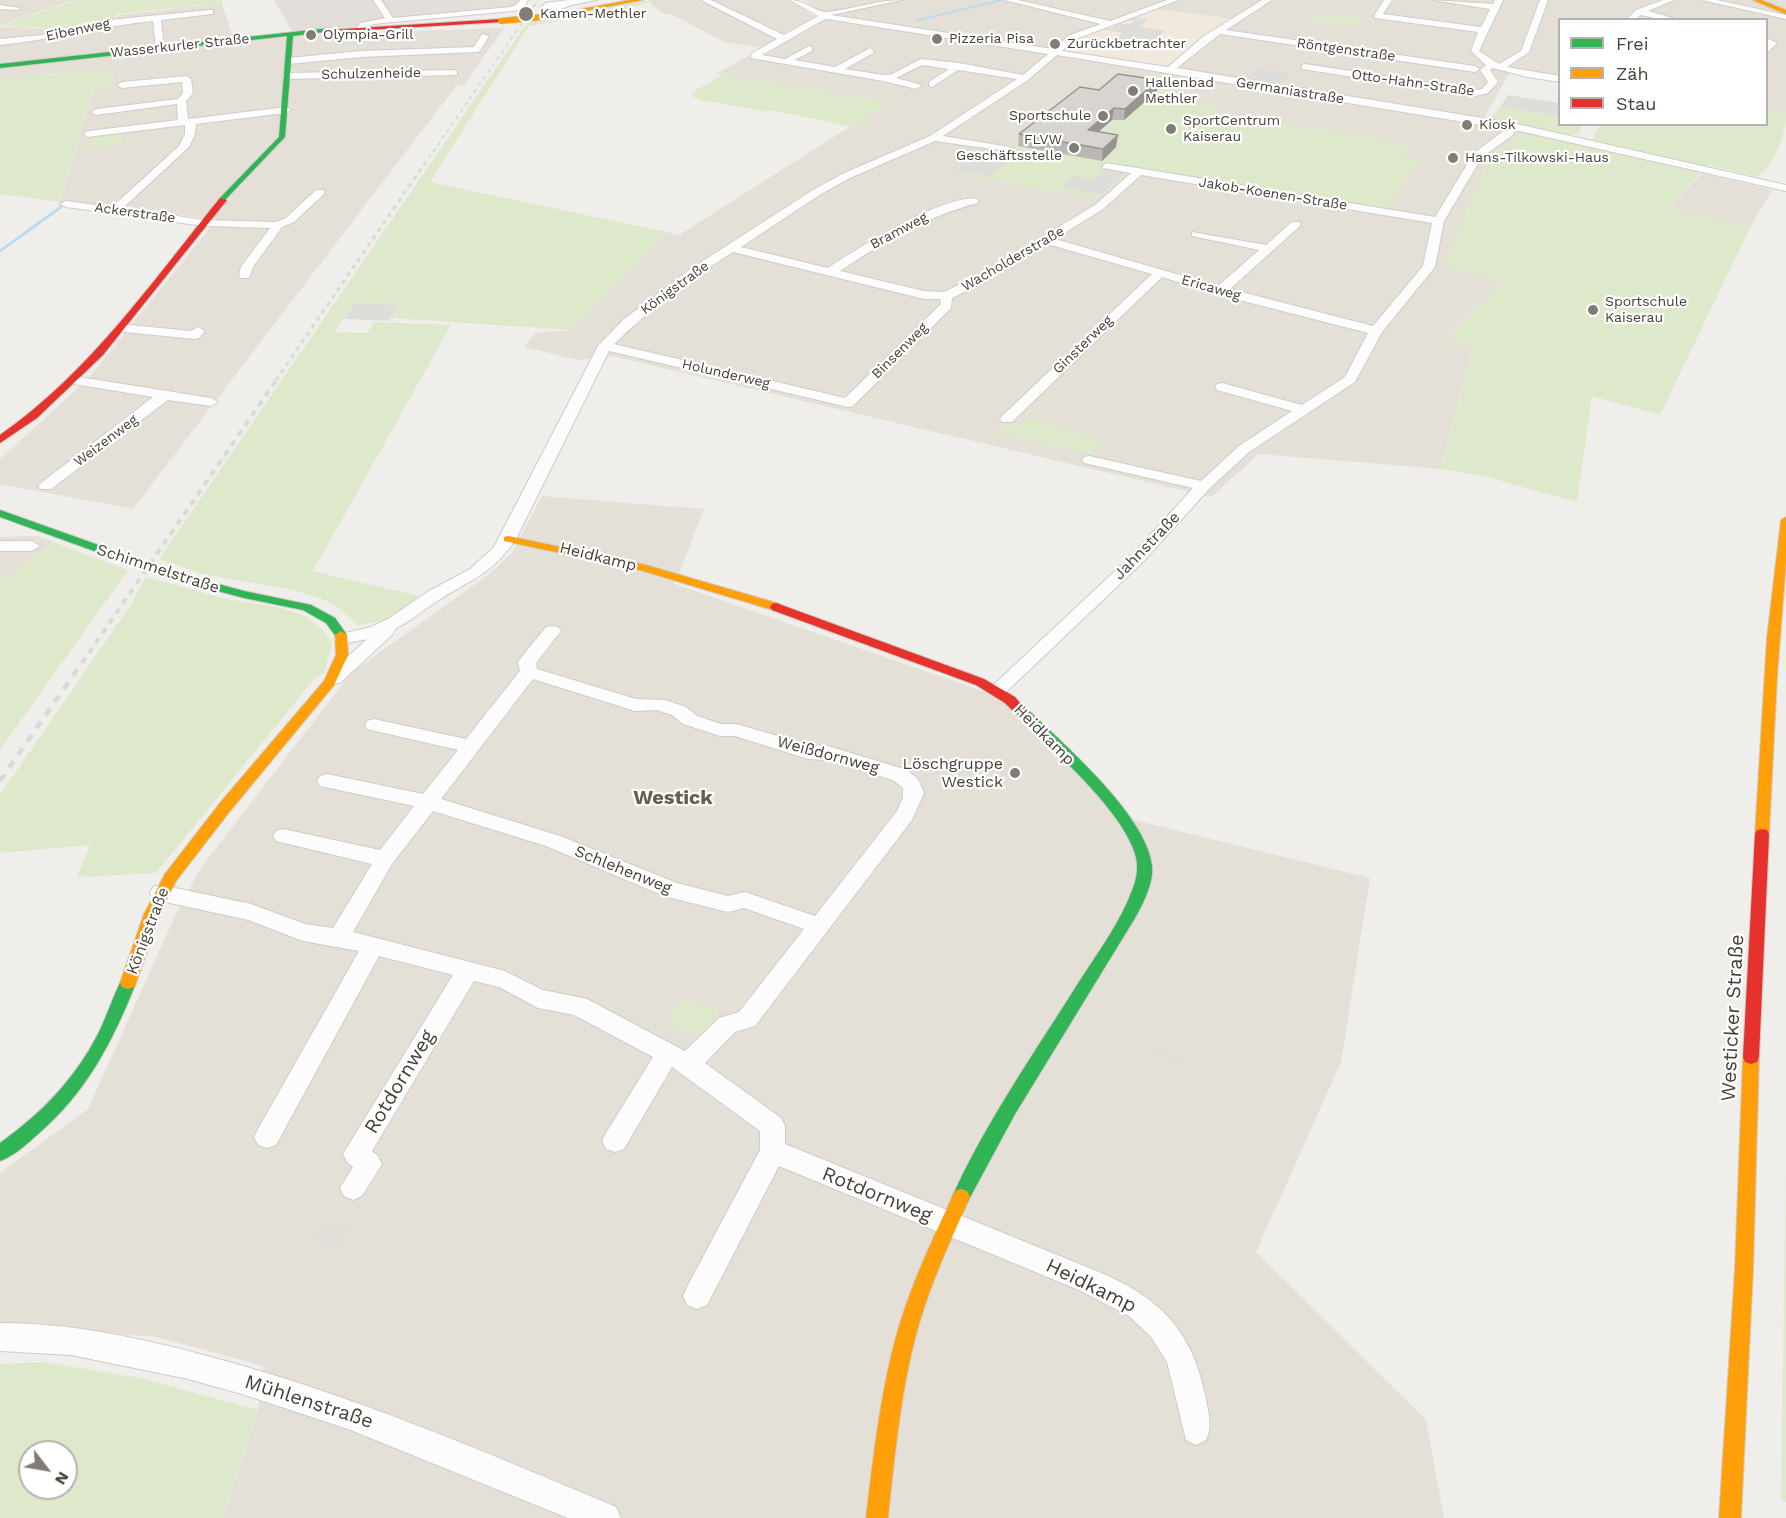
<!DOCTYPE html>
<html>
<head>
<meta charset="utf-8">
<style>
	body { margin:0 }
	#map { position:relative; width:1786px; height:1518px; overflow:hidden; background:#f0eeeb; font-family:"Work Sans",sans-serif }
	canvas { display:block }
	.legend { position:absolute; left:1558px; top:18px; width:210px; height:108px; box-sizing:border-box; background:#fff; border:2px solid #b5b2af; margin:0; padding:8px 10px; list-style:none; font-size:18px; color:#463f37 }
	.legend li { display:flex; align-items:center; gap:12px; height:30px }
	.legend b { width:30px; border:2px solid #b5b2af }
	.north { position:absolute; left:18px; top:1440px; width:60px; height:60px; box-sizing:border-box; background:#fff; border:2px solid #b5b2af; border-radius:50%; rotate:121deg; font-size:16px; font-weight:700; line-height:24px; text-align:center; color:#463f37 }
	.north::after { content:''; display:block; margin:auto; width:21px; height:27px; background:#827c76; clip-path:polygon(50% 0,100% 100%,50% 72%,0 100%) }
</style>
</head>
<body>
<div id="map">
<canvas width="1786" height="1518"></canvas>
<ul class="legend">
<li><b style="height:8px;background:#30b455"></b>Frei</li>
<li><b style="height:8px;background:#ff9f0a"></b>Zäh</li>
<li><b style="height:8px;background:#e5322d"></b>Stau</li>
</ul>
<div class="north">N</div>
</div>
<script>
const context = document.querySelector('canvas').getContext('2d');
context.lineJoin = 'round';
function fill(path, color) { context.fillStyle = color; context.fill(path, 'evenodd'); }
function stroke(path, color, width, dash) { context.strokeStyle = color; context.lineWidth = width; context.lineCap = dash ? 'butt' : 'round'; context.setLineDash(dash || []); context.stroke(path); }
function drawText(font, color, halo, rows, align = 'center') {
  context.font = font + ' "Work Sans",sans-serif'; context.lineWidth = 4.5; context.setLineDash([]); context.textBaseline = 'middle'; context.strokeStyle = halo; context.fillStyle = color; for (const [text, x, y, turn = 0] of rows) {
    context.save(); context.translate(x, y); context.rotate((+turn || 0) * Math.PI / 180); context.textAlign = isNaN(turn) ? turn : align; if (halo) context.strokeText(text, 0, 0); context.fillText(text, 0, 0); context.restore();
  }
}
fill(new Path2D(`
	M0 0H74L0 25Z
	M470 0H529L512 7 477 11Z
	M654 0H789L814 16 1154 72 1140 83 969 175 1098 199 1133 168 1419 160 1401 157 1410 144 1214 113 1219 107 1165 98 1171 89 1152 86 1165 73 1523 132 1517 136 1444 264 1503 283 1447 337 1473 347 1441 469 1259 454 1211 497 612 356 578 360 524 347 535 333 572 330 667 232 679 235 889 102 716 74 762 48 724 42 671 14H664L647 1Z
	M803 0H1786V113L1767 110 1766 20H1560L1559 79 1511 71 1483 119 1163 68 1197 42 1084 36 1063 52 836 16 822 12Z
	M222 3 234 41 352 33 504 28 465 84 457 85 133 509 0 484V459L88 379 217 219 60 202 93 90 116 68 0 79V27L69 29 113 21 119 15Z
	M1702 173 1772 190 1750 228 1668 209Z
	M542 496 704 509 675 584 997 696 1122 817 1370 878 1341 1062 1256 1252 1426 1420 1444 1518H223L258 1410 263 1366 157 1337 17 1326 0 1327V1173L88 1109 176 914 200 869 351 673 488 575 512 553Z
	M37 536 53 542 0 581V537Z`), '#e4e0d8');
fill(new Path2D(`
	M1157 9 1234 19 1197 42 1163 68 1063 52 1094 31Z`), '#f2e9de');
fill(new Path2D(`
	M274 0H470L477 11 382 19 368 21 353 27 292 31Z
	M1150 1045 1190 1061 1187 1069 1146 1053Z
	M324 1220 351 1227 336 1250 312 1239Z`), '#e2deda');
fill(new Path2D(`
	M77 0H222V3L117 14 112 20 69 29 0 26Z
	M647 1 648 3 591 16 529 26 430 182 667 232 572 330 390 318 399 305 354 303 334 332 367 333 375 322 451 325 313 571 423 597 389 620 358 625 338 607 320 598 293 590 202 574 159 559 528 21Z
	M1321 13 1362 18 1354 27 1306 21Z
	M116 68 111 88 93 90 60 202 0 194V79Z
	M1154 72 1165 73 1152 86 1172 89 1165 98 1220 107 1214 113 1411 144 1402 157 1420 160 1387 208 1134 168 1098 199 969 175 1082 89C1109 92 1133 88 1154 72Z
	M722 75 890 102 852 127 772 110 768 112 701 100 691 96 694 91Z
	M1500 107 1559 116 1560 124 1582 125 1578 134 1569 135 1490 120Z
	M1767 110 1786 113C1786 135 1775 162 1758 177L1708 165 1668 208 1750 228 1660 415 1592 396 1577 502 1483 476 1441 469 1473 348 1447 338 1503 283 1444 265 1488 159 1523 132 1591 144 1599 125 1766 124Z
	M123 131V144L87 148 92 135Z
	M1030 417 1104 442 1091 455 996 433 1004 425H1021Z
	M53 542 128 570 0 750V581Z
	M146 577 226 599 282 608 307 617 324 631 332 643 324 674 315 678 156 873 77 877 90 845 0 853V795L132 603Z
	M680 999 719 1009 705 1037 666 1026Z
	M1786 1155V1502L1781 1500Z
	M44 1362 140 1378 258 1410 223 1518H0V1364ZM30 1452H66V1488H30Z`), '#dee9cc');
fill(new Path2D(`
	M1134 17 1148 20 1140 27 1165 31 1149 44 1140 42 1133 47 1115 45 1120 41 1115 40 1123 33 1101 29 1112 28 1120 23 1129 25 1135 20 1122 21Z
	M1258 68 1292 73 1280 84 1245 80Z
	M1508 95 1559 103V116L1500 107Z
	M967 146 985 149 984 154 993 159 1008 162 990 176 951 169 970 151 964 149Z
	M1106 168 1127 172 1101 195 1061 187 1073 176 1094 180Z
	M354 303H360L399 305 389 321 344 319Z`), '#dfddda');
stroke(new Path2D(`
	M918 20 1002 0`), '#bddbec', 2);
stroke(new Path2D(`
	M0 251 61 207`), '#bddbec', 3);
const street = new Path2D(`
	M373 0H381L393 18 511 7 516 5 520 0H528L522 9 512 11 373 24 363 31H357L356 29 360 23 385 18Z
	M569 0H597L571 5 556 11 540 8 546 3Z
	M701 0H711L784 35 818 16 790 0C804 0 816 12 826 12 851 10 876 0 902 0L831 15 1053 49 1070 35 1101 24 1004 0H1018L1110 21 1167 0H1179L1076 39 1062 51 1168 67 1204 36 1262 0H1272L1226 30 1475 66 1480 69 1475 72 1220 34 1177 68 1513 123 1786 185V191L1515 130 1513 135 1482 157 1444 221 1435 267 1382 332 1355 382 1249 452 1209 489 1144 561 1004 694H990L988 690 1132 555 1193 488 1084 463 1082 460 1084 457 1089 456 1201 481 1239 446 1292 411 1217 390 1215 387 1217 384 1222 383 1302 405 1345 377 1368 333 1216 294 1162 277 1012 422H1002L1000 419 1002 416 1152 274 1047 244 985 282 952 298 951 308 853 406 848 407 609 351 516 539C491 575 473 578 439 600 424 609 411 621 395 629L393 634 340 683H328L325 679 328 675 367 639 343 644 337 643 334 639 337 635 371 627 388 619 429 591 470 569 494 547 598 346 623 320 689 270 813 190 842 174 930 136 1017 79 958 70 932 87 929 86V82L949 69 922 65 896 78 919 84 921 86 916 89 883 81 751 58V54L777 39ZM825 19H827L1048 54 1023 75 959 63 921 59 892 74 883 75 845 69 873 53 874 51 870 48 835 67 794 60 812 51V47L809 46 785 59 762 55ZM1057 55 1506 129 1474 153 1435 217 1107 163 1102 166 1103 168 1131 173 1095 205 977 276 944 292 924 291 840 271C884 242 927 216 978 203V199C945 193 857 249 828 268L741 247 821 194 850 178 935 141 1014 152V148L1010 147 943 136 1028 80ZM1141 175 1432 223 1423 266 1373 326 1230 289 1300 226V222H1292L1266 245 1192 232V236L1259 250 1218 286 1055 239 1103 209ZM733 252 924 299H940L941 304 845 398 614 344C650 309 691 279 733 252Z
	M1384 0H1392L1383 14 1481 27 1490 9 1432 0 1493 4 1495 0H1503L1479 51 1499 64 1521 51 1540 0H1548L1529 52 1507 67 1560 76V82L1527 77 1493 68 1490 70 1498 82 1488 93 1476 96 1302 69V65L1305 64 1476 90 1482 89 1488 82 1480 70 1486 65 1471 51 1478 32 1375 18 1374 16Z
	M1663 0H1674L1648 11 1679 20H1662L1641 15 1635 20H1626L1636 10Z
	M1702 0H1717L1786 15V19Z
	M0 5 21 8 17 10 0 9Z
	M210 10H213V14L161 20 164 48 160 51 156 48 153 21C101 26 52 40 0 45V39L42 35 109 20Z
	M482 34 489 36 480 51 477 52 361 57 288 64 284 61 288 58 361 51 474 47Z
	M1766 38 1777 43 1766 54Z
	M454 70 457 71V75L287 79 282 76 287 73Z
	M186 76 191 79 193 93 186 101 188 119 286 107 291 110 286 113 196 124 195 134 189 147 123 208 204 220 276 222 286 218 316 190H324V194L294 222 282 227 253 267 249 278H241L239 275 241 267 270 228 204 226 66 207 60 204 66 201 112 207 179 146 185 134V125L88 137 83 134 88 131 178 120 177 104 96 115 91 112 96 109 178 99 183 93 182 82 122 88 117 85 122 82Z
	M120 324 191 331 198 327 205 331 199 338 194 339 115 331 114 328Z
	M73 376 211 398 218 402 211 406 168 400 51 489H41L38 486 41 483 153 397 68 383 66 380Z
	M0 541H32L40 546 32 551H0Z
	M552 626 558 627 561 631 536 663 537 669 636 699 665 700 686 707 697 716 721 724H736L809 745 828 746 907 770 918 779 924 793 912 820 755 1026 735 1032 705 1063 781 1118 785 1126V1144L1099 1272C1160 1298 1191 1329 1205 1395 1208 1411 1213 1426 1206 1440L1196 1445 1186 1440 1167 1362 1151 1337 1129 1316 1079 1290 779 1166 707 1305 697 1309 687 1305 683 1296 687 1287 760 1150V1131L672 1067 624 1149 615 1152 606 1149 602 1141 606 1133 653 1057 574 1015 538 1008 499 987 474 981 372 1151 378 1156 382 1164 362 1196 353 1200 344 1196 340 1188 353 1167 347 1162 343 1154 453 975 379 956 276 1145 267 1148 258 1145 254 1137 258 1129 359 951 303 941 248 920 161 901 153 899 150 893 153 887 161 885 251 904 305 924 333 928 372 864 276 841 273 836 276 831 283 829 380 850 414 806 320 786 317 781 320 776 327 774 423 794 458 750 367 729 365 725 367 721 374 719 466 739 520 671 518 662 521 658 546 627ZM533 679 635 711 657 710 672 715 683 724 720 736H735L808 759 827 760 893 780 903 788V798L897 811 815 916 745 892 728 896 677 883 560 836 441 799ZM433 811 546 846 664 896 728 912 744 908 804 929 739 1012 719 1018 685 1051 587 999 543 990 505 971 353 932 392 864Z
	M0 1323C72 1323 141 1338 211 1357 350 1394 483 1451 616 1507L621 1518H568L348 1429 242 1394 188 1379 71 1355 0 1351Z`);
const fast = new Path2D(`
	M330 28 332 31 293 36 285 137 223 202H220V198L279 137 287 36 0 68V64Z
	M0 510 177 573 244 591 311 605 335 618 347 635 341 639 337 638 326 623 303 610 244 598 169 578 0 517Z
	M1019 705 1024 706C1060 741 1147 815 1152 866 1154 882 1143 904 1135 918L1015 1114 967 1203 961 1205 955 1203 952 1197C986 1122 1035 1052 1079 982 1098 952 1121 922 1133 888 1138 875 1139 862 1133 848 1116 804 1049 746 1014 712L1013 709Z
	M128 977 134 979 136 983C113 1041 86 1093 38 1134 27 1144 14 1156 0 1161V1143C41 1114 75 1079 98 1034 107 1016 113 996 122 979Z`);
const slow = new Path2D(`
	M630 0H643L542 19 539 17Z
	M1753 0H1761L1786 10V14Z
	M1786 517V562L1777 677 1769 834 1767 838H1757L1755 834 1767 638 1781 520Z
	M508 536 646 565 780 604 782 607 776 611 640 570 504 541V537Z
	M341 631 347 635 348 655 334 685 230 811 176 881 160 914 136 983 134 987 128 989 122 987 120 983 144 914 165 874 220 803 324 681 336 655 335 635Z
	M1751 1050 1757 1052 1759 1057 1753 1269 1741 1518H1719L1735 1269 1743 1057 1745 1052Z
	M961 1189 967 1191 970 1197C951 1239 932 1280 919 1324 901 1387 895 1453 888 1518H866C874 1453 881 1386 900 1323 914 1278 935 1234 955 1191Z`);
const jam = new Path2D(`
	M501 19 503 22 330 32 327 30Z
	M220 198 227 200 103 355 37 418 0 443V435C89 373 152 282 220 198Z
	M776 603 984 679 1015 697 1025 709 1024 712H1014L1005 703 976 685 772 610 770 607 772 604Z
	M1762 829 1767 830 1769 834 1759 1057 1757 1062 1751 1064 1745 1062 1743 1057 1755 834 1757 830Z`);
stroke(street, '#ceccc8', 2);
stroke(fast, '#cfcbc2', 2);
stroke(slow, '#cfcbc2', 2);
stroke(jam, '#cfcbc2', 2);
fill(street, '#fdfcfc');
fill(fast, '#30b455');
fill(slow, '#ff9f0a');
fill(jam, '#e5322d');
stroke(new Path2D(`
	M424 165 538 0`), '#d9d9d8', 2, [4, 4]);
stroke(new Path2D(`
	M276 380 425 163`), '#d9d9d8', 3, [4.5, 4.5]);
stroke(new Path2D(`
	M82 663 277 379`), '#d9d9d8', 4, [6, 6]);
stroke(new Path2D(`
	M0 781 83 661`), '#d9d9d8', 4.5, [8, 8]);
const slowBridge = new Path2D(`
	M501 21 542 17`);
stroke(slowBridge, '#cfcbc2', 7, []);
stroke(slowBridge, '#ff9f0a', 6);
fill(new Path2D(`
	M1099 90 1157 91 1124 120H1112L1098 132 1116 147 1102 161 1018 146 1019 134Z`), '#bab7b4');
fill(new Path2D(`
	M1158 80 1157 91 1124 120 1125 109Z
	M1114 108 1112 120 1087 142 1088 130Z
	M1118 135 1116 147 1102 161 1103 149Z`), '#979592');
const building = new Path2D(`
	M1118 74 1158 80 1125 109 1114 108 1088 130 1118 135 1103 149 1019 134 1080 87 1099 90Z`);
fill(building, '#d8d5d1');
stroke(building, '#979592', 1.5);
for (const [x, y, r, color] of [
	[526,14,8,"#827c76"],
	[311,35,6,"#827c76"],
	[937,39,6,"#827c76"],
	[1055,44,6,"#827c76"],
	[1133,91,6,"#827c76"],
	[1103,116,6,"#827c76"],
	[1467,125,6,"#827c76"],
	[1171,129,6,"#827c76"],
	[1074,148,6,"#827c76"],
	[1453,158,6,"#827c76"],
	[1593,310,6,"#827c76"],
	[1015,773,6,"#827c76"]
]) { const dot = new Path2D(); dot.arc(x, y, r, 0, 2 * Math.PI); context.fillStyle = color; context.fill(dot); stroke(dot, '#fff', 2); }
drawText('14px', '#463f37', '#fff', [
	["Kamen-Methler",540,14],
	["Olympia-Grill",323,35],
	["Pizzeria Pisa",949,39],
	["Zurückbetrachter",1067,44],
	["Hallenbad",1145,83],
	["Methler",1145,99],
	["Sportschule",1091,116,"right"],
	["SportCentrum",1183,121],
	["Kaiserau",1183,137],
	["Kiosk",1479,125],
	["FLVW",1062,140,"right"],
	["Geschäftsstelle",1062,156,"right"],
	["Hans-Tilkowski-Haus",1465,158],
	["Sportschule",1605,302],
	["Kaiserau",1605,318]
], 'left');
drawText('14px', '#463f37', '#fff', [
	["Eibenweg",78,30,-12],
	["Wasserkurler Straße",180,46,-6],
	["Röntgenstraße",1346,50,8],
	["Schulzenheide",371,74,-1],
	["Otto-Hahn-Straße",1413,83,8],
	["Germaniastraße",1290,91,9],
	["Jakob-Koenen-Straße",1273,194,9],
	["Ackerstraße",135,213,8],
	["Bramweg",899,231,-28],
	["Wacholderstraße",1013,259,-30],
	["Königstraße",675,288,-36],
	["Ericaweg",1211,288,16],
	["Ginsterweg",1083,345,-44],
	["Binsenweg",900,351,-45],
	["Holunderweg",726,374,13],
	["Weizenweg",106,441,-37]
]);
drawText('16px', '#463f37', '#fff', [
	["Jahnstraße",1147,546,-46],
	["Heidkamp",598,557,14],
	["Schimmelstraße",158,569,18],
	["Heidkamp",1044,735,45],
	["Weißdornweg",828,755,15],
	["Schlehenweg",623,870,22],
	["Königstraße",148,931,-69]
]);
drawText('16px', '#463f37', '#fff', [
	["Löschgruppe",1003,764],
	["Westick",1003,782]
], 'right');
drawText('bold 20px', '#685d4e', '#fff', [
	["Westick",673,798]
]);
drawText('20px', '#463f37', '#fff', [
	["Westicker Straße",1733,1018,-87],
	["Rotdornweg",400,1082,-59],
	["Rotdornweg",877,1195,22],
	["Heidkamp",1091,1286,26],
	["Mühlenstraße",309,1402,18]
]);
</script>
</body>
</html>
